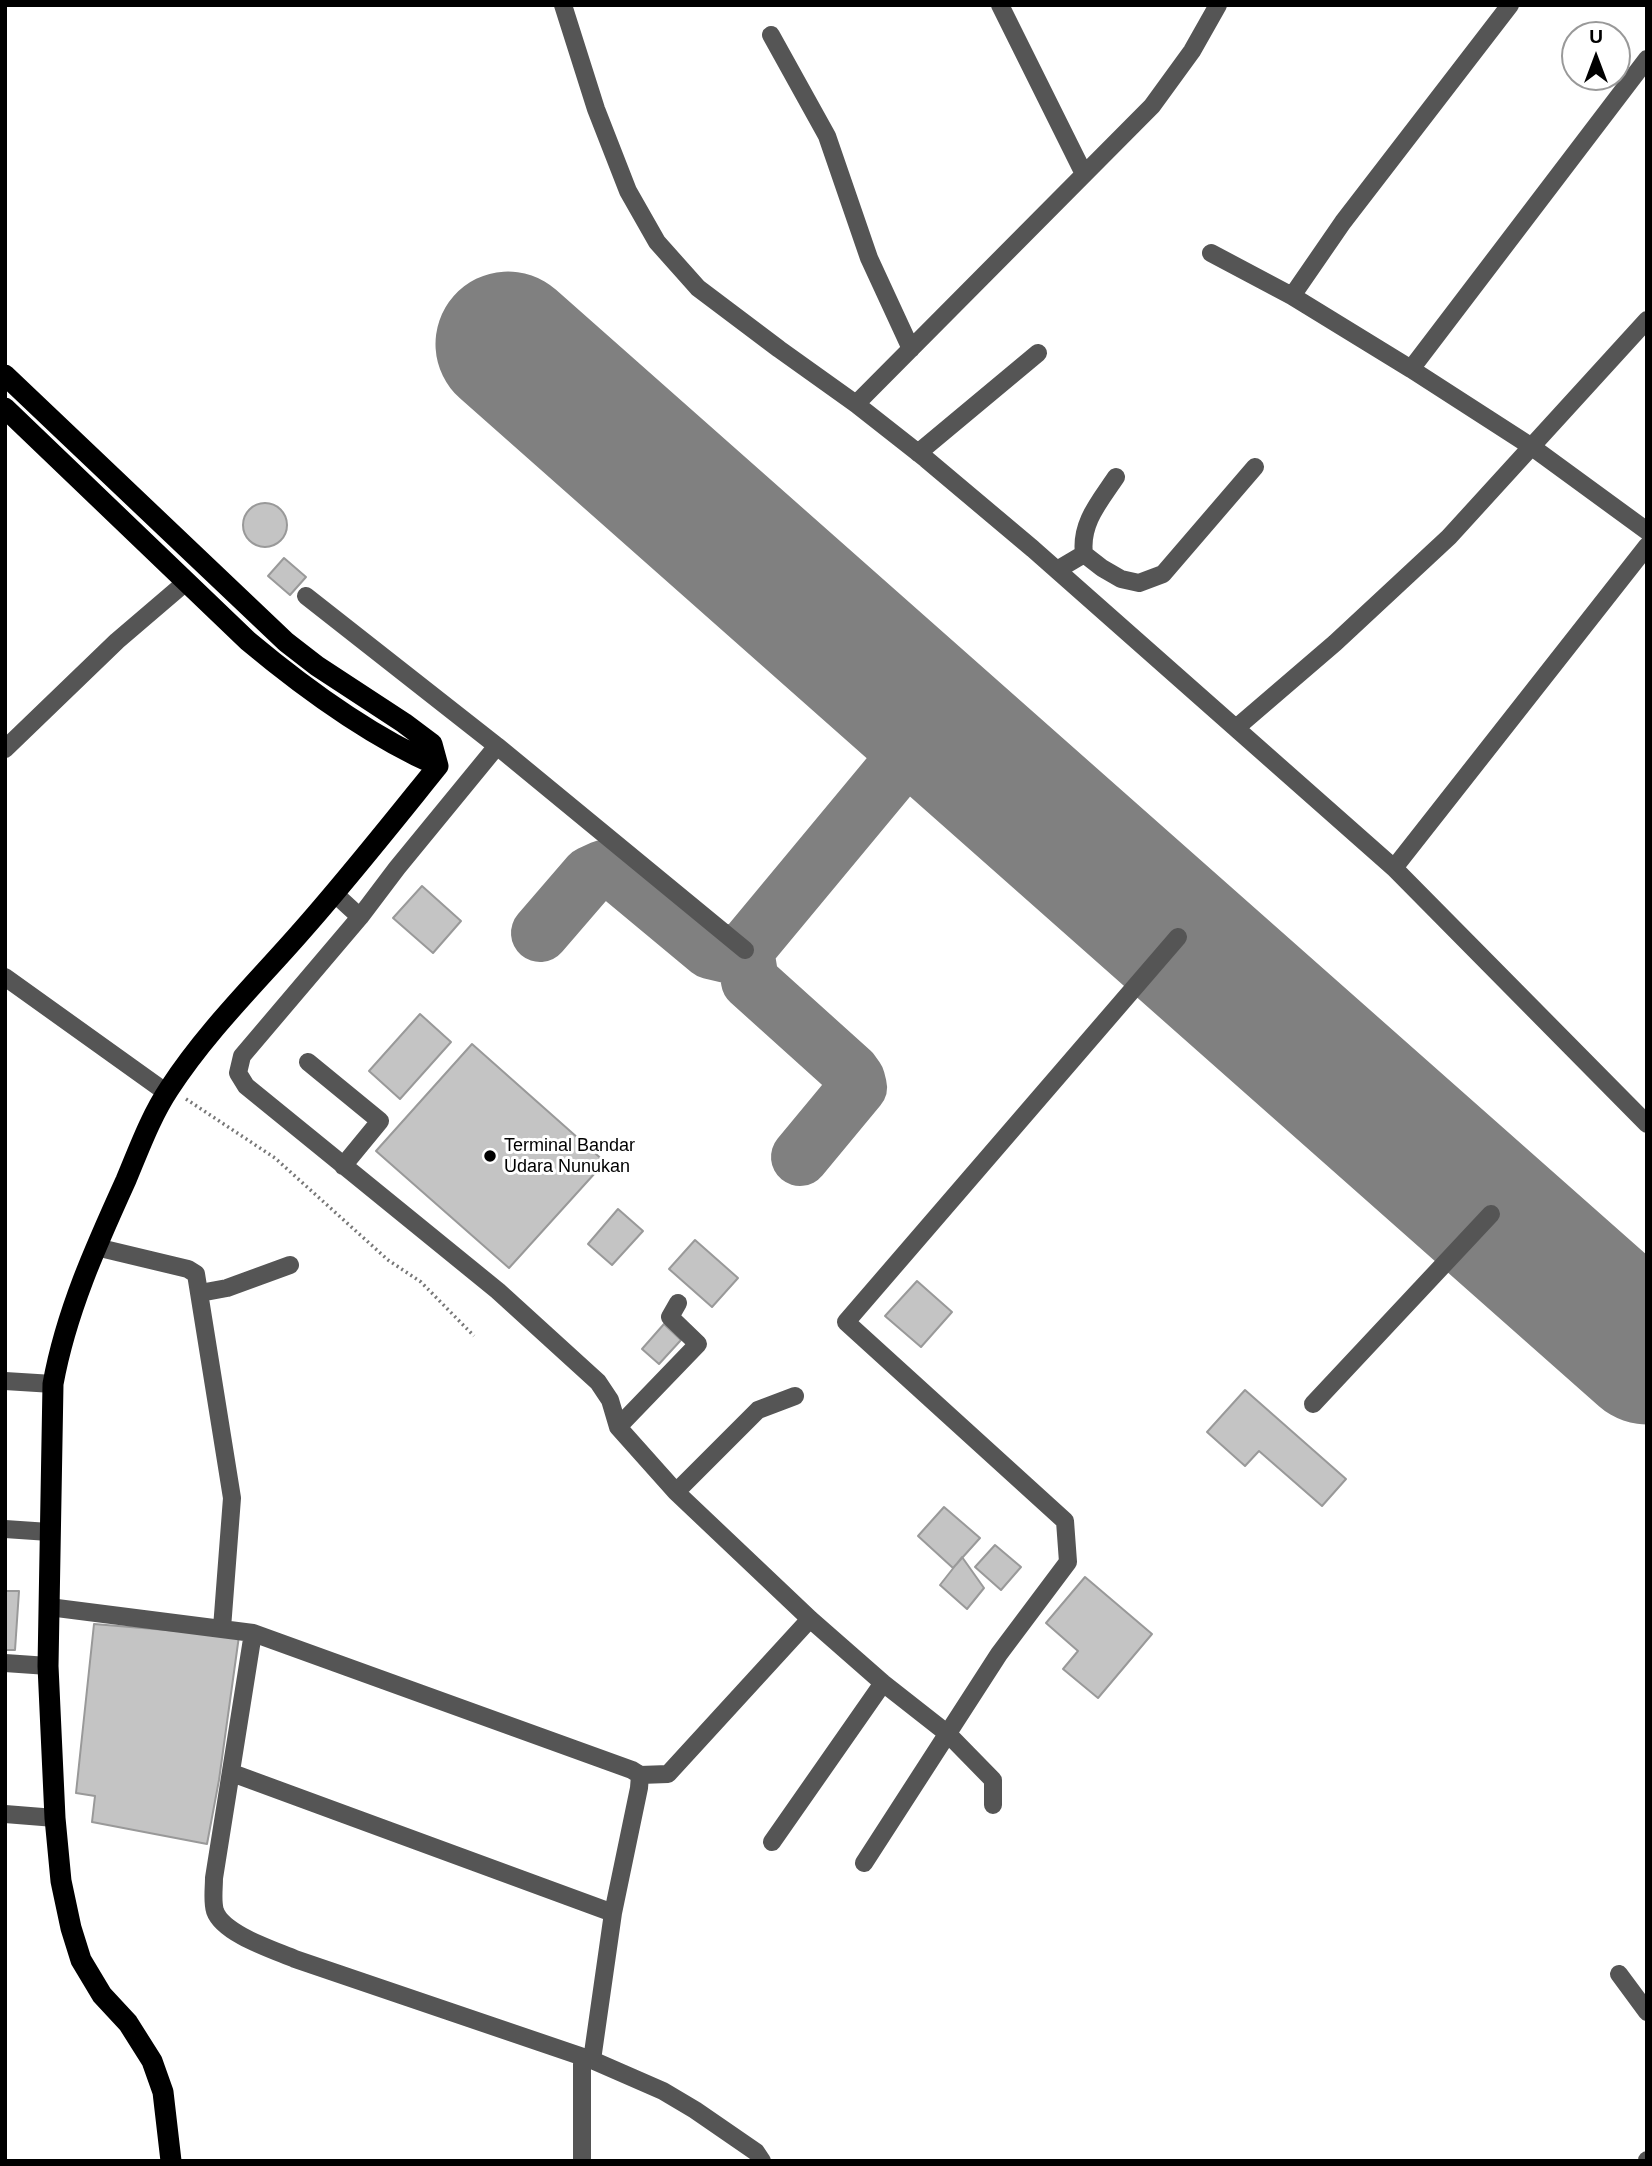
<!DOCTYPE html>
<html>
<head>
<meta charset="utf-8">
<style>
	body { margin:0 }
	#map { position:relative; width:1652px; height:2166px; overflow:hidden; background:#fff; font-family:Helvetica,sans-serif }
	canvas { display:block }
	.frame { position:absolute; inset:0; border:7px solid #000; pointer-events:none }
	.north { position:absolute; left:1561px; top:21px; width:70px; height:70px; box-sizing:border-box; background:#fff; border:2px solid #999; border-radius:50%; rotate:0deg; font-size:19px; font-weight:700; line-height:28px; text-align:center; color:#000 }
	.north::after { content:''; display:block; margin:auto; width:24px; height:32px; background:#000; clip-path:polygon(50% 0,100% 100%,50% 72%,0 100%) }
</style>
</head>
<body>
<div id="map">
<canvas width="1652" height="2166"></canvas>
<div class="frame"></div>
<div class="north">U</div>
</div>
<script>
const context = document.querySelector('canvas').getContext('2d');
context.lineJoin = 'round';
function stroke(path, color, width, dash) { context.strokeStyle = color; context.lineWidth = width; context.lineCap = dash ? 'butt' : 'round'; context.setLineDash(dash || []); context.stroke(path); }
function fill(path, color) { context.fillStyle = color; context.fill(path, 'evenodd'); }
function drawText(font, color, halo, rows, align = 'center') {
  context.font = font + ' Helvetica,sans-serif'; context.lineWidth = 6; context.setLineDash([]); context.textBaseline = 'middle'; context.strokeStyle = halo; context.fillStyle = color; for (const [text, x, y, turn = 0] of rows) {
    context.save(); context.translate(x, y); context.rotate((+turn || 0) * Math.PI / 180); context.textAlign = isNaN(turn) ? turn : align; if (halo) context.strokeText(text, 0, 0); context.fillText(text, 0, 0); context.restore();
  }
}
stroke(new Path2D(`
	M902 761 933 753 971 754
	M540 933 590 875 603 869 615 871 710 950 727 954 745 950 902 761 906 722 901 691
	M745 950 750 981 851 1072 856 1079 858 1087 800 1157`), '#808080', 58);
stroke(new Path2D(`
	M508 344 1647 1352`), '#808080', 145);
const building = new Path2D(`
	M243 525a22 22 0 1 1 44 0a22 22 0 1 1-44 0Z
	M284 558 306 577 290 595 268 576Z
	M422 886 461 921 433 953 393 918Z
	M420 1014 451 1042 400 1099 369 1071Z
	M472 1044 605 1162 509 1268 376 1151Z
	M618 1209 643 1231 612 1265 588 1244Z
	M695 1240 738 1278 712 1307 669 1269Z
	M917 1281 952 1312 921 1347 885 1316Z
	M664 1324 681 1340 659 1364 642 1349Z
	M1245 1390 1346 1479 1322 1506 1259 1451 1245 1466 1207 1432Z
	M944 1507 980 1538 953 1568 918 1536Z
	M995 1545 1021 1567 1001 1590 975 1567Z
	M962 1557 984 1588 967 1609 940 1585Z
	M1085 1577 1152 1634 1098 1698 1063 1669 1078 1651 1046 1623Z
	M5 1591H19L15 1650H5Z
	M94 1624 239 1636 219 1780 207 1844 92 1822 95 1796 76 1793Z`);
fill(building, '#c4c4c4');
stroke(building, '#999', 2);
stroke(new Path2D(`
	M186 1099 275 1158 388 1260 421 1282 474 1336`), '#777', 3.5, [2, 3.5]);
stroke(new Path2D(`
	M563 5 596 109 628 191 657 242 698 288 779 349 856 404 926 459 1033 549 1394 868 1647 1124
	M1000 5 1084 174
	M771 35 827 136 869 258 911 349
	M1647 59 1411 369 1532 447 1647 531
	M1211 253 1292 296
	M1411 369 1292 296 1343 222 1510 5
	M856 404 1152 106 1192 51 1218 5
	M918 453 1038 353
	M1084 554C1080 523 1100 501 1116 477
	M1057 570 1084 554 1102 568 1121 579 1139 583 1163 574 1255 467
	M306 596 497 746 745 950
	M1236 728 1335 643 1449 537 1647 320
	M497 746 397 868 360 917 242 1056 238 1073 246 1086 498 1291 598 1382 610 1400 618 1427 676 1492 810 1619 883 1683 948 1734 993 1780V1805
	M5 749 117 641 186 582
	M1394 868 1647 546
	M335 894 360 917
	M5 977 167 1093
	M308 1062 380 1121 343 1166
	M96 1247 188 1269 196 1274 232 1498 222 1628
	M200 1293 227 1288 290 1265
	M5 1381 53 1384
	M1313 1404 1491 1214
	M618 1427 698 1344 670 1317 678 1303
	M676 1492 758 1410 795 1396
	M5 1529 49 1532
	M49 1607 253 1633 632 1770 640 1775 639 1788 613 1913
	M253 1633 214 1878C214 1889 212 1901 215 1911 223 1934 274 1950 295 1959L592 2060 663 2091 695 2110 756 2152 762 2161
	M5 1663 48 1666
	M232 1773 613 1913 592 2060
	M640 1775 668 1774 810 1619
	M5 1814 55 1818
	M772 1842 883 1683
	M864 1863 999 1654 1068 1562 1065 1521 846 1322 1178 937
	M1619 1974 1647 2012
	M582 2057V2161
	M1647 2161V2160`), '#555', 18);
stroke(new Path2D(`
	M5 375 286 642 317 666 404 723 432 744 438 766
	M5 408 248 641C303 687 372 737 438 766
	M171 2161 163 2092 152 2061 128 2023 102 1995 81 1960 71 1928 61 1881 55 1818 48 1666 53 1384C66 1312 96 1246 126 1180 139 1149 151 1116 169 1089 206 1032 255 984 299 934 347 880 392 823 438 766`), '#000', 21);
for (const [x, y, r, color] of [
	[490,1156,7,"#000"]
]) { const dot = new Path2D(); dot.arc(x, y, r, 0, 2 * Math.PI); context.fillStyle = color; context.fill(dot); stroke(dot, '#fff', 2.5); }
drawText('18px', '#000', '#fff', [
	["Terminal Bandar",504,1146],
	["Udara Nunukan",504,1167]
], 'left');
</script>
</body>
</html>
